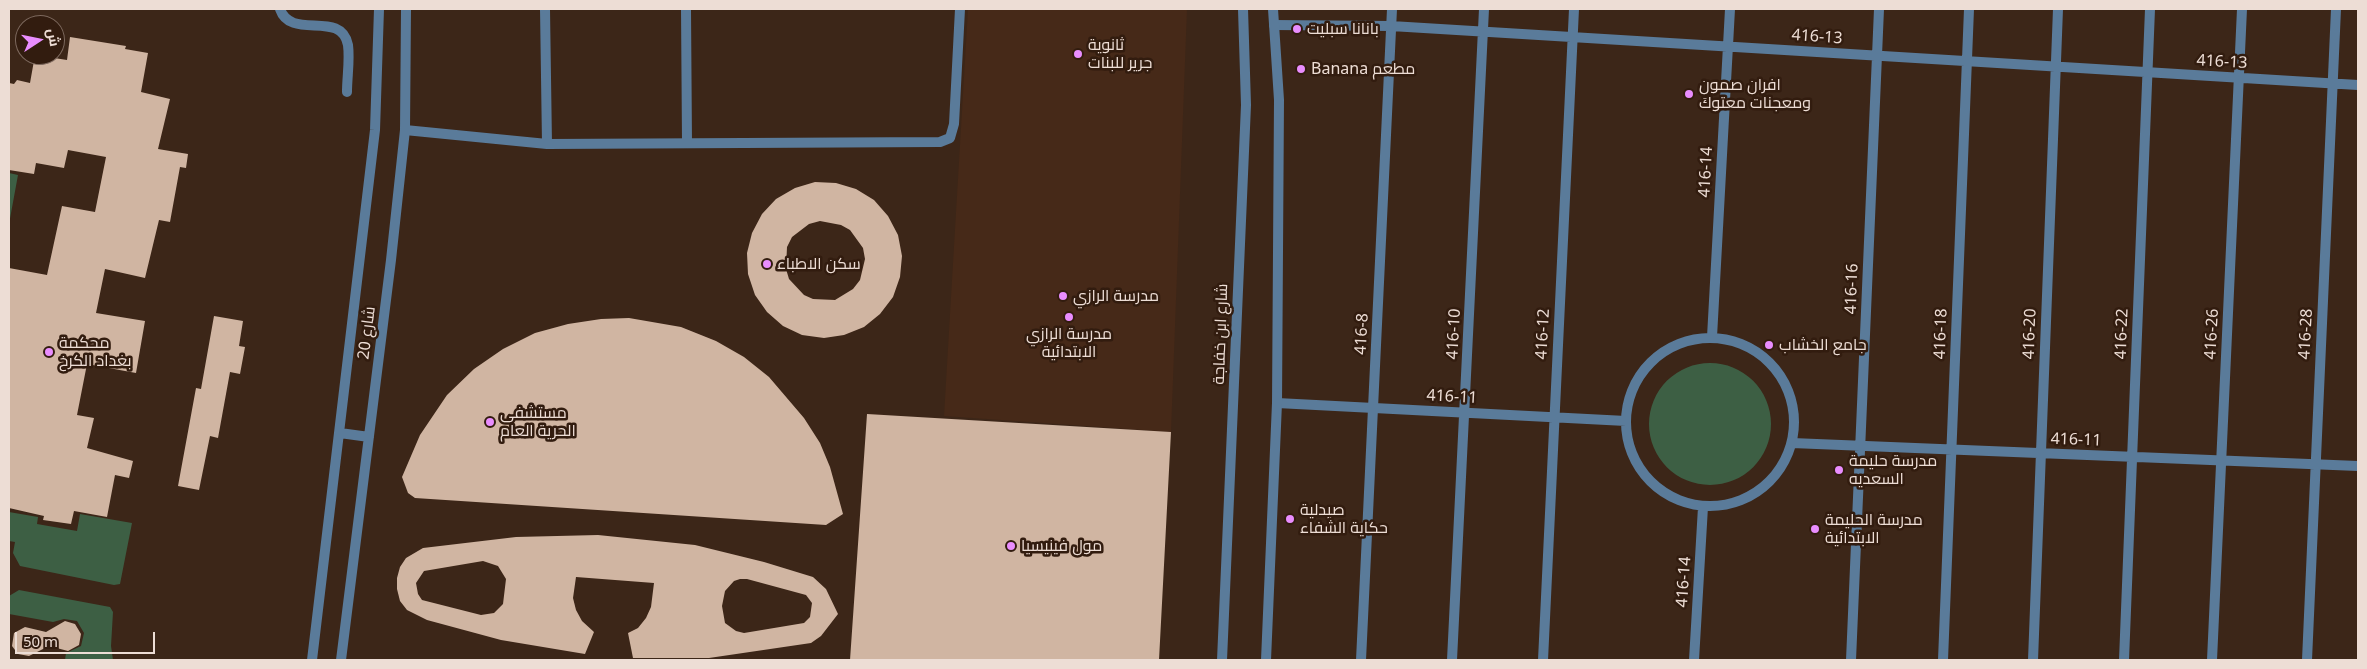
<!DOCTYPE html>
<html>
<head>
<meta charset="utf-8">
<style>
	body { margin:0 }
	#map { position:relative; width:2367px; height:669px; overflow:hidden; background:#3c2618; font-family:"Noto Sans",Cairo,sans-serif }
	canvas { display:block }
	.frame { position:absolute; inset:0; border:10px solid #edddd5; pointer-events:none }
	.north { position:absolute; left:15px; top:15px; width:50px; height:50px; box-sizing:border-box; background:#321c0f; border:1px solid #7d695e; border-radius:50%; rotate:79deg; font-size:14px; font-weight:700; line-height:20px; text-align:center; color:#edddd5 }
	.north::after { content:''; display:block; margin:auto; width:18px; height:22px; background:#e98dfe; clip-path:polygon(50% 0,100% 100%,50% 72%,0 100%) }
	.scale { position:absolute; left:15px; top:632px; width:140px; height:22px; box-sizing:border-box; border:2px solid #edddd5; border-top:0; padding-left:6px; font-size:15px; line-height:18px; white-space:nowrap; color:#edddd5; -webkit-text-stroke:4px #321c0f; paint-order:stroke }
</style>
</head>
<body>
<div id="map">
<canvas width="2367" height="669"></canvas>
<div class="frame"></div>
<div class="north">ش</div>
<div class="scale">50 m</div>
</div>
<script>
const context = document.querySelector('canvas').getContext('2d');
context.lineJoin = 'round';
function fill(path, color) { context.fillStyle = color; context.fill(path, 'evenodd'); }
function stroke(path, color, width, dash) { context.strokeStyle = color; context.lineWidth = width; context.lineCap = dash ? 'butt' : 'round'; context.setLineDash(dash || []); context.stroke(path); }
function drawText(font, color, halo, rows, align = 'center') {
  context.font = font + ' "Noto Sans",Cairo,sans-serif'; context.lineWidth = 5; context.setLineDash([]); context.textBaseline = 'middle'; context.strokeStyle = halo; context.fillStyle = color; for (const [text, x, y, turn = 0] of rows) {
    context.save(); context.translate(x, y); context.rotate((+turn || 0) * Math.PI / 180); context.textAlign = isNaN(turn) ? turn : align; if (halo) context.strokeText(text, 0, 0); context.fillText(text, 0, 0); context.restore();
  }
}
fill(new Path2D(`
	M968 9H1187L1171 432 944 416Z`), '#462918');
fill(new Path2D(`
	M9 173 18 175 9 224Z
	M1649 424a61 61 0 1 1 122 0a61 61 0 1 1-122 0Z
	M9 512 38 517 37 524 77 531 80 514 132 523 120 584 114 585 20 566 13 553 15 542 9 541Z
	M19 590 110 607 113 612 111 646 113 660H65L66 653 81 646 84 633 77 621 64 619 53 622 9 614V596Z`), '#3d5f44');
fill(new Path2D(`
	M70 37 126 46 125 49 148 53 141 92 170 99 158 149 188 154 186 168 180 167 170 222 159 220 145 278 105 269 96 313 145 321 136 373 87 364 77 415 94 418 87 448 133 461 129 478 115 475 107 517 74 511 71 524 43 520 44 516 9 508V268L47 275 62 206 95 212 106 157 68 150 64 168 36 163 34 174 9 170V83L14 84 17 80 30 83 35 55 67 60Z
	M815 182 836 183 856 189 874 200 888 216 898 235 902 256 900 277 893 297 880 314 864 327 844 335 824 338 802 335 783 326 767 312 755 295 748 274 747 253 752 233 762 214 776 199 795 188ZM820 221 841 225 850 230 863 248 865 259 860 280 853 289 835 300 813 299 804 295 789 279 786 269 787 247 792 237 809 224Z
	M214 316 243 321 239 346 245 347 240 374 230 372 218 438 210 436 199 490 178 486 196 388 201 389Z
	M629 318 681 327 716 341 744 357 769 377 804 418 820 443 830 467 843 514 826 525 415 498 408 493 402 477 420 435 447 395 474 369 503 349 535 333 568 324 601 319Z
	M867 414 1171 432 1159 660H850Z
	M598 535 695 545 764 562 813 577 826 589 838 614 821 636 811 643 709 658H633L628 633 638 628 646 618 651 607 654 583 576 577 573 598 576 610 582 621 594 632 585 654 501 640 427 620 407 610 400 601 397 589V578L400 567 406 558 423 548 516 537ZM483 561 498 566 506 579 503 604 494 613 481 615 422 600 418 594 416 583 424 571ZM740 579H747L806 595 812 603 810 617 804 623 744 633 736 631 725 623 722 606 725 591 734 581Z
	M65 621 75 624 81 634 79 645 68 651 49 646 29 656 18 654 12 646 14 633 25 627 46 632Z`), '#d0b5a2');
stroke(new Path2D(`
	M280 9C291 41 341 9 348 45 350 60 347 77 347 92
	M545 9 547 144
	M686 9 687 143
	M1274 25 1391 26 2358 85
	M405 130 547 144 940 142 950 138 954 124 960 9
	M1712 337 1730 9
	M1626 422a84 84 0 1 1 168 0a84 84 0 1 1-168 0Z
	M1277 403 1626 421
	M340 433 369 437
	M1792 443 2358 466
	M312 660 375 130 379 9
	M341 660 391 260 405 130 406 9
	M1361 660 1392 9
	M1452 660 1484 9
	M1543 660 1574 9
	M1694 660 1703 507
	M1851 660 1879 9
	M1943 660 1969 9
	M2033 660 2058 9
	M2124 660 2150 9
	M2212 660 2242 9
	M2307 660 2336 9`), '#5a7b9a', 10);
stroke(new Path2D(`
	M1222 660 1246 105 1243 9
	M1266 660 1277 403 1279 100 1273 9`), '#5a7b9a', 10);
for (const [x, y, r, color] of [
	[1297,29,5,"#e98dfe"],
	[1078,54,5,"#e98dfe"],
	[1301,69,5,"#e98dfe"],
	[1689,94,5,"#e98dfe"],
	[767,264,5,"#e98dfe"],
	[1063,296,5,"#e98dfe"],
	[1069,317,5,"#e98dfe"],
	[1769,345,5,"#e98dfe"],
	[49,352,5,"#e98dfe"],
	[490,422,5,"#e98dfe"],
	[1839,470,5,"#e98dfe"],
	[1290,519,5,"#e98dfe"],
	[1815,529,5,"#e98dfe"],
	[1011,546,5,"#e98dfe"]
]) { const dot = new Path2D(); dot.arc(x, y, r, 0, 2 * Math.PI); context.fillStyle = color; context.fill(dot); stroke(dot, '#321c0f', 2); }
drawText('16px', '#edddd5', '#321c0f', [
	["بانانا سبليت",1307,29],
	["ثانوية",1088,45],
	["جرير للبنات",1088,63],
	["Banana مطعم",1311,69],
	["افران صمون",1699,85],
	["ومعجنات معتوكَ",1699,103],
	["سكن الاطباء",777,264],
	["مدرسة الرازي",1073,296],
	["مدرسة الرازي",1069,334,"center"],
	["الابتدائية",1069,352,"center"],
	["محكمة",59,343],
	["بغداد الكرخ",59,361],
	["جامع الخشاب",1779,345],
	["مستشفى",500,413],
	["الحرية العام",500,431],
	["مدرسة حليمة",1849,461],
	["السعديه",1849,479],
	["صيدلية",1300,510],
	["حكاية الشفاء",1300,528],
	["مدرسة الحليمة",1825,520],
	["الابتدائية",1825,538],
	["مول فينيسيا",1021,546]
], 'left');
drawText('16px', '#edddd5', '#321c0f', [
	["416-13",1817,37,4],
	["416-13",2222,62,3],
	["416-14",1706,172,-87],
	["416-16",1852,289,-88],
	["شارع 20",367,333,-83],
	["شارع ابن خفاجة",1221,334,-88],
	["416-8",1362,334,-87],
	["416-10",1454,334,-87],
	["416-12",1543,334,-87],
	["416-18",1941,334,-88],
	["416-20",2030,334,-88],
	["416-22",2122,334,-88],
	["416-26",2212,334,-87],
	["416-28",2306,334,-87],
	["416-11",1452,397,3],
	["416-11",2076,440,2],
	["416-14",1684,582,-86]
]);
</script>
</body>
</html>
